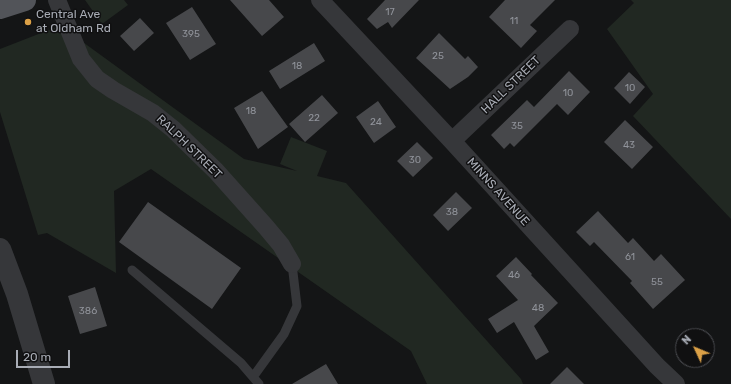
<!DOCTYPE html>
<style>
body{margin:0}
#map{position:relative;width:731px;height:384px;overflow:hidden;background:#141516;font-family:Rubik,sans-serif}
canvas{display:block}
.north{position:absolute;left:675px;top:328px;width:40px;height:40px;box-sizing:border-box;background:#101011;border:1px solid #4d4e53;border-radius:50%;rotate:314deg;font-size:11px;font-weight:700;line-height:16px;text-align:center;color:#a8acb5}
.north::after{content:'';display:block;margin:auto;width:14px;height:18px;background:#dca147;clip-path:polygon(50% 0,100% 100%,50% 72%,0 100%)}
.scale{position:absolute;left:16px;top:350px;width:54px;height:18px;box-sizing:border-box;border:2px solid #a8acb5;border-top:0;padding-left:5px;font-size:12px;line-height:14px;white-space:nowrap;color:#a8acb5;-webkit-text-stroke:3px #101011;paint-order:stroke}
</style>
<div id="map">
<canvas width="731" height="384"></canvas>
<div class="north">N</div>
<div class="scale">20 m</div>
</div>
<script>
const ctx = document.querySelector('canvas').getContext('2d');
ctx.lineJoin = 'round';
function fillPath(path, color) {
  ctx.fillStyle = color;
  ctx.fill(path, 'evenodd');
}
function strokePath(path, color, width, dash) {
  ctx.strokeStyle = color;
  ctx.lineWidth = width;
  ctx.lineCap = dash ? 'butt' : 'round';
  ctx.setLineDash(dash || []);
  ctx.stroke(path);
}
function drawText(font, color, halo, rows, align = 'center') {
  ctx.font = font + ' Rubik,sans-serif';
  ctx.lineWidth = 3;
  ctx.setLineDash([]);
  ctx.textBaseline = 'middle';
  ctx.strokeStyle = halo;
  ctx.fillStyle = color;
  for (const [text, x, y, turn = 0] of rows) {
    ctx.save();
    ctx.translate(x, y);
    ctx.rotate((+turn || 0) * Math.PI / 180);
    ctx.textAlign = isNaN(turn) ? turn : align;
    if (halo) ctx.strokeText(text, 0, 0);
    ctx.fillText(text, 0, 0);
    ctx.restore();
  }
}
const green = new Path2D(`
 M85,0H124L128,5L102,24Z
 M631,0H731V219L633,116L653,94L607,29L634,3Z
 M72,21L80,40L244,159L297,171L280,164L291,137L327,151L317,176L346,183L521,379L523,384H427L411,351L151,169L114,191L116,273L47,233L38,235L0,112V49Z`);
const building = new Path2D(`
 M230,0H269L284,17L262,36Z
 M385,0H419L392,28L388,22L377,29L367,19Z
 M505,0H555L530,25L537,31L521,48L489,17Z
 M192,7L216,44L190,60L166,23Z
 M140,18L154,33L134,51L120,36Z
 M439,33L465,59L468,56L478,67L468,77L450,89L416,58Z
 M314,43L325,61L280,89L269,71Z
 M569,71L590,92L568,115L557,104L514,147L510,143L504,149L491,135L527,100L534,107Z
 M629,72L645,87L630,104L614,88Z
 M262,91L288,127L258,149L234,108Z
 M322,95L338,113L305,142L289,124Z
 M378,101L396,127L374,143L356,117Z
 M625,120L653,147L632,169L604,142Z
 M417,142L433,158L413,177L397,161Z
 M456,192L472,208L448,231L433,215Z
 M148,202L241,268L212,309L119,242Z
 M598,211L628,243L633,238L654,261L661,254L685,280L653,309L630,283L632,281L594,242L590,246L576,232Z
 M516,257L532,274L531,275L558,303L534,326L549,352L536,360L514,322L497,333L488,319L518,300L496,276Z
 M95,287L107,326L80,334L68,296Z
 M326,364L338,384H292Z
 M567,367L584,384H550Z`);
const service = new Path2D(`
 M132,270L241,363L259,384
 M253,377L284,334L297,306L292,264`);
const minor = new Path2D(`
 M57,0L81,59L97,79L113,90L153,113L173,129L216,171L266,227L281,245L292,264
 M320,0L452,141L657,366L676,384
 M452,141L570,29`);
const tertiary = new Path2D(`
 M0,249L17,294L44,384`);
const primary = new Path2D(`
 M0,8L25,0`);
const markers = [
 [28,22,4,"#dca147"]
];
const numberNames = [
 ["17",390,12],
 ["11",514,21],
 ["395",191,34],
 ["25",438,56],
 ["18",297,66],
 ["10",630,88],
 ["10",568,93],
 ["18",251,111],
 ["22",314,118],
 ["24",376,122],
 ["35",517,126],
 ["43",629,145],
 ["30",415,160],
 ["38",452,212],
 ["61",630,257],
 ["46",514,275],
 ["55",657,282],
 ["48",538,308],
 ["386",88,311]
];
const poiNames = [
 ["Central Ave",36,15],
 ["at Oldham Rd",36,29]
];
const streetNames = [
 ["HALL STREET",511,85,-44],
 ["RALPH STREET",189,147,44],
 ["MINNS AVENUE",498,192,48]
];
fillPath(green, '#212822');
fillPath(building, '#47484b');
strokePath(service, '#36373a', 9);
strokePath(minor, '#36373a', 18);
strokePath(tertiary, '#36373a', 22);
strokePath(primary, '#525459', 22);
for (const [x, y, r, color] of markers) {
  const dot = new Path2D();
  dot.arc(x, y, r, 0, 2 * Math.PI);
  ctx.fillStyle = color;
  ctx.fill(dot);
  strokePath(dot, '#101011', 1.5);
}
drawText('10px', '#90939a', null, numberNames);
drawText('12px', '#a8acb5', '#101011', poiNames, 'left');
drawText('12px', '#a8acb5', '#101011', streetNames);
</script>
